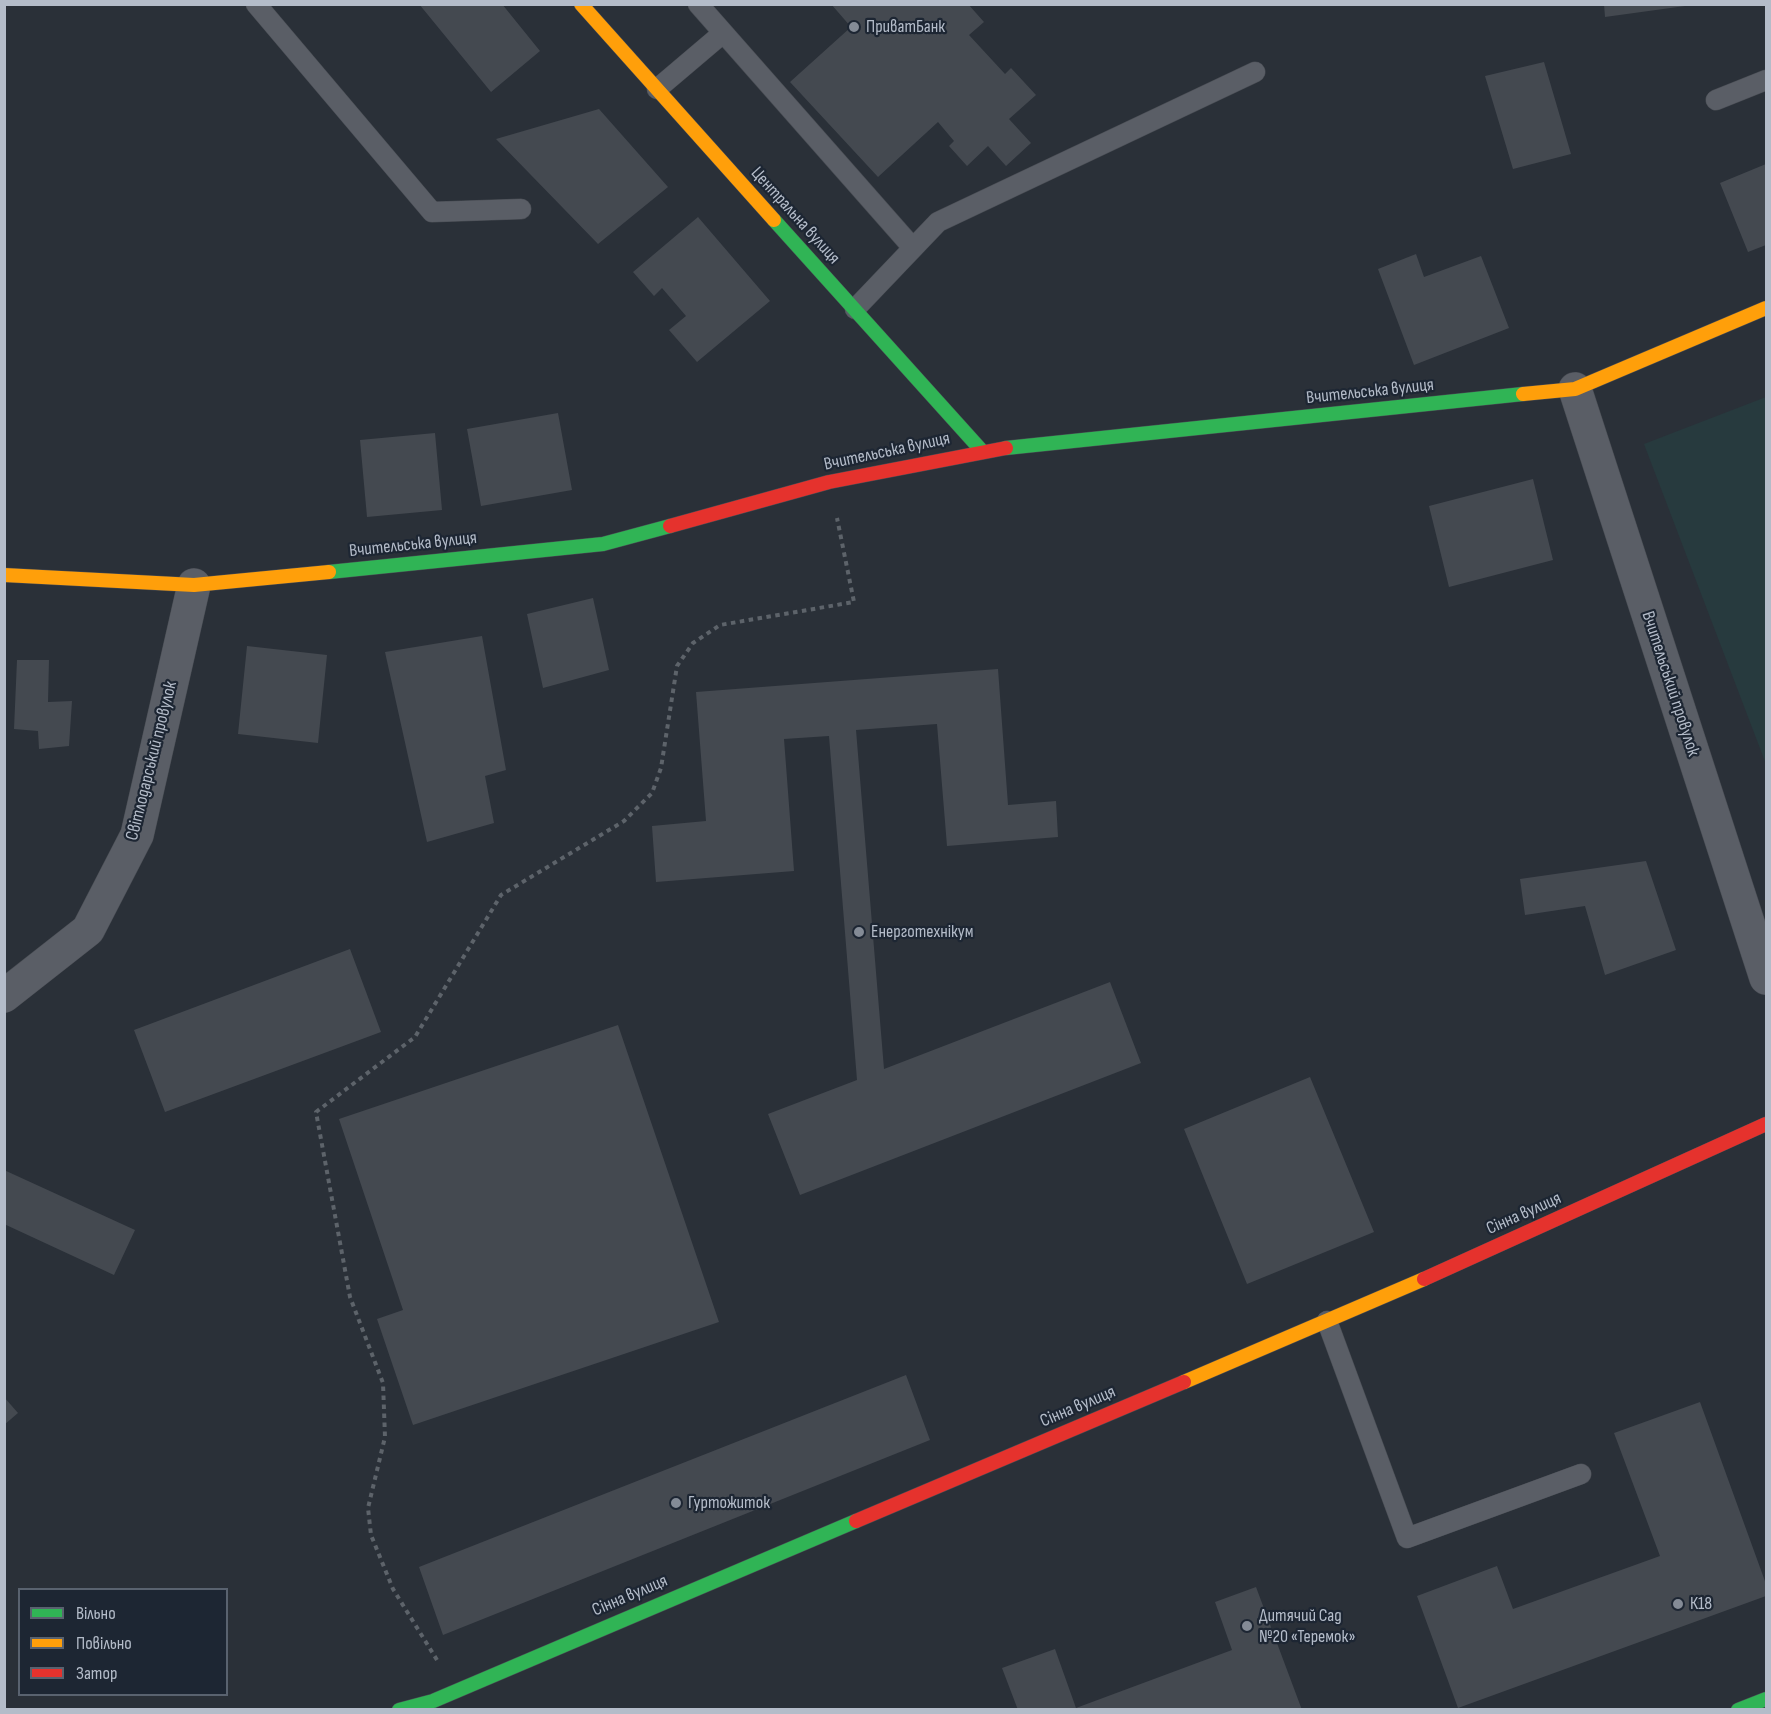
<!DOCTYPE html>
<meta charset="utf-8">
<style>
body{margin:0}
#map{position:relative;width:1771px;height:1714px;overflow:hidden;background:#2a3038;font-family:"Sofia Sans Condensed",sans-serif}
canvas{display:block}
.frame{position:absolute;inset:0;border:6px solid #b4bcc9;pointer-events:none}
.legend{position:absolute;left:18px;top:1588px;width:210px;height:108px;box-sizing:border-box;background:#1d2633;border:2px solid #59626f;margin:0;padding:8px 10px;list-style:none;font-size:18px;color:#b4bcc9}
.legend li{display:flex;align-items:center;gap:12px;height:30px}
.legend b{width:30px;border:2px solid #59626f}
</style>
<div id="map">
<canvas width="1771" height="1714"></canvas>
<div class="frame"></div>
<ul class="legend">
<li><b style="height:8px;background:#30b455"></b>Вільно</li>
<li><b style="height:8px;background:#ff9f0a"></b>Повільно</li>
<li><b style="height:8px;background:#e5322d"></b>Затор</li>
</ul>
</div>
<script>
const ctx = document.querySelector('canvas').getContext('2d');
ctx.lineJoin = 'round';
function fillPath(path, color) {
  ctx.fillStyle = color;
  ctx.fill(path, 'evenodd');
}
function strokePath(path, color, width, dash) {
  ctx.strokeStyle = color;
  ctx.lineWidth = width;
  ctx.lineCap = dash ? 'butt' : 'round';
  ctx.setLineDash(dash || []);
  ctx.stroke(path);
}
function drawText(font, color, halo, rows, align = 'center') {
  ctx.font = font + ' "Sofia Sans Condensed",sans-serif';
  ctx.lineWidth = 4.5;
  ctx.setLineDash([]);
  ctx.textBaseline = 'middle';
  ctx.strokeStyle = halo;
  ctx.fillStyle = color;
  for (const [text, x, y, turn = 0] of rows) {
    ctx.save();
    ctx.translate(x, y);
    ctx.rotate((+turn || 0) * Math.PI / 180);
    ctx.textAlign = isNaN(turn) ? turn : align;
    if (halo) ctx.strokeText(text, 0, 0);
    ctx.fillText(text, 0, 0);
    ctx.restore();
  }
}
const green = new Path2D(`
 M1766,397V764L1644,444Z`);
const building = new Path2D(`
 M419,4H502L540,51L491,92Z
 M831,4H968L984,22L969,35L1005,74L1011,68L1036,95L1009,119L1031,143L1006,166L988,146L967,166L949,146L954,141L938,122L878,177L790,82L851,27Z
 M1604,4H1685V6L1605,17Z
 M1544,62L1571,154L1513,169L1485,76Z
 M599,109L668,187L598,244L496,139Z
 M1766,164V245L1748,252L1720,183Z
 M698,217L770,301L697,362L669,330L686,316L662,288L654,296L633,272Z
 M1416,254L1424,277L1481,256L1509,328L1414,365L1378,269Z
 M558,413L572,490L481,506L467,429Z
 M435,433L442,510L367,517L360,440Z
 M1533,479L1553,560L1449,587L1429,506Z
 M593,598L609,670L543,688L527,614Z
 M482,636L506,770L485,776L494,823L427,842L385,652Z
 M247,646L327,655L318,743L238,734Z
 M17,660H49L48,702L72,701L69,746L39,749L38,731L14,729Z
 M998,669L1008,805L1056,801L1058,837L947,846L937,724L856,730L884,1069L1110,982L1141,1063L800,1195L768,1114L857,1080L829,736L784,739L794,871L656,882L652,826L706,821L696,692Z
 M1646,861L1676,950L1605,975L1585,906L1525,915L1520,879Z
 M350,949L381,1032L165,1112L134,1030Z
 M618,1025L719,1322L413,1425L377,1319L403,1310L339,1119Z
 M1310,1077L1374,1232L1247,1284L1184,1129Z
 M4,1170L135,1230L114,1275L4,1224Z
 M906,1375L930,1440L443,1635L419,1567Z
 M4,1397L18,1413L4,1425Z
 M1700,1402L1766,1584V1596L1458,1708L1417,1596L1497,1566L1513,1609L1660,1556L1614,1433Z
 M1256,1587L1302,1710H1018L1002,1668L1055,1649L1076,1708L1232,1650L1215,1602Z`);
const path = new Path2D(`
 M437,1660L393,1589L371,1535L368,1508L385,1437L383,1383L350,1297L316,1112L415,1037L501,895L624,821L652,793L661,768L677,666L693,643L720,625L854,602L837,518`);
const lane = new Path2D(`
 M256,4L432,212L521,209
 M698,4L913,248
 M657,89L723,33
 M1716,100L1766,80
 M855,309L938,222L1255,72
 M1327,1321L1407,1538L1581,1474`);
const street = new Path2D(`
 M1575,389L1766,978
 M4,996L88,930L137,835L194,585`);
const fast = new Path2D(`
 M774,220L982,451
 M1006,448L1523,394
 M329,572L603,544L670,526
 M399,1710L433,1701L856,1521
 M1738,1710L1766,1699`);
const slow = new Path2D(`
 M581,4L774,220
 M1523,394L1575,389L1766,308
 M4,575L194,585L329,572
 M1184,1382L1424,1279`);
const jam = new Path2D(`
 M670,526L829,482L1006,448
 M1424,1279L1766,1124
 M856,1521L1184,1382`);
const markers = [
 [854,27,6,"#848b96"],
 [859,932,6,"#848b96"],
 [676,1503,6,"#848b96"],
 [1678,1604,6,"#848b96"],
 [1247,1626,6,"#848b96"]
];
const poiNames = [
 ["ПриватБанк",866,27],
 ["Енерготехнікум",871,932],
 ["Гуртожиток",688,1503],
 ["К18",1690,1604],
 ["Дитячий Сад",1259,1616],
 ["№20 «Теремок»",1259,1637]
];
const streetNames = [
 ["Центральна вулиця",795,216,48],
 ["Вчительська вулиця",1370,392,-6],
 ["Вчительська вулиця",887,452,-12],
 ["Вчительська вулиця",413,545,-6],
 ["Вчительський провулок",1670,684,72],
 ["Світлодарський провулок",152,761,-76],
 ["Сінна вулиця",1524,1214,-24],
 ["Сінна вулиця",1078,1407,-23],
 ["Сінна вулиця",630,1596,-23]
];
fillPath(green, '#273a3e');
fillPath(building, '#444950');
strokePath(lane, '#484c53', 21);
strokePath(street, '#484c53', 34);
strokePath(fast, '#484c53', 15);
strokePath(slow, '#484c53', 15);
strokePath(jam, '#484c53', 15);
strokePath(path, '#5d636a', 4, [4.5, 4.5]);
strokePath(lane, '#5a5e66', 20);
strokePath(street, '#5a5e66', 33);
strokePath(fast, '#30b455', 14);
strokePath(slow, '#ff9f0a', 14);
strokePath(jam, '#e5322d', 14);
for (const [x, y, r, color] of markers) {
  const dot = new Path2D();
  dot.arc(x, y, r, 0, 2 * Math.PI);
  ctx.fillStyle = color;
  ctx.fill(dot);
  strokePath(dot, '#1d2633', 2);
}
drawText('18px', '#b4bcc9', '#1d2633', poiNames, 'left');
drawText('18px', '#b4bcc9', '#1d2633', streetNames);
</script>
